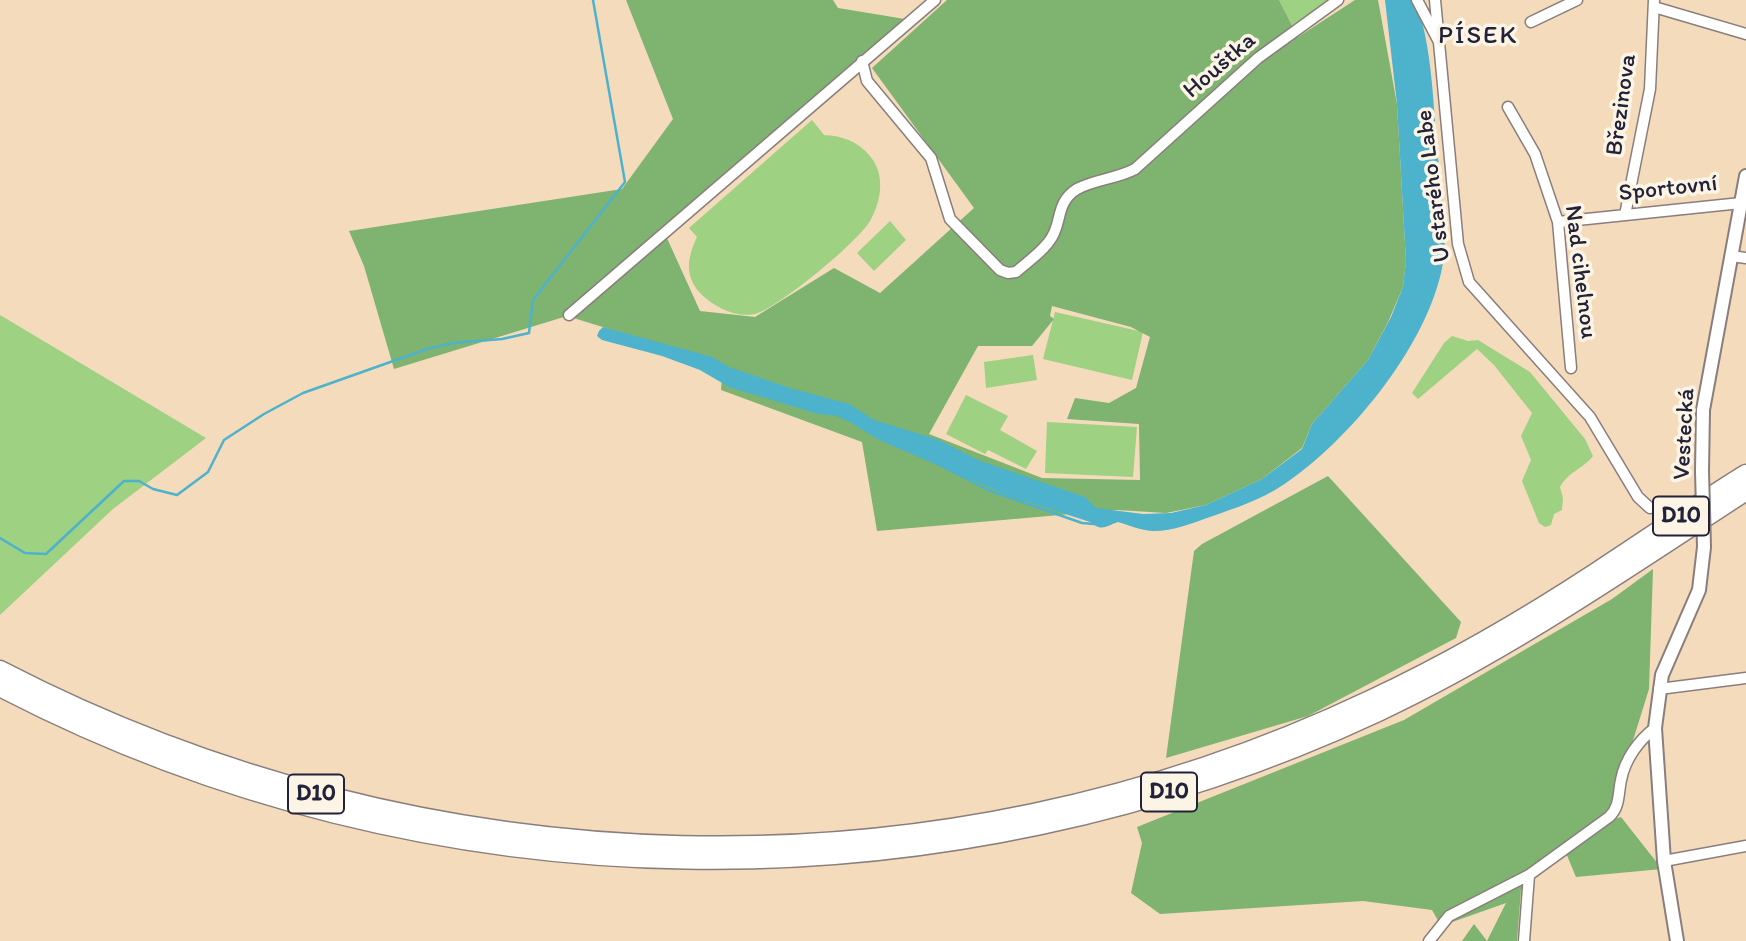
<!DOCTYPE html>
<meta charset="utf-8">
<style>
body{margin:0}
canvas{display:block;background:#f3dbbc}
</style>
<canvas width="1746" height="941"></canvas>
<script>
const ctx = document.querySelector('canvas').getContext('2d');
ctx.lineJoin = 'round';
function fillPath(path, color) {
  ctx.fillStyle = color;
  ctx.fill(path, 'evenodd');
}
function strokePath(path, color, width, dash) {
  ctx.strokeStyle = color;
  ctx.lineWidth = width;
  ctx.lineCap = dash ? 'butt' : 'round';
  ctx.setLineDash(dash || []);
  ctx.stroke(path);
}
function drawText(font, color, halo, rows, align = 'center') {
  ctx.font = font + ' Itim,sans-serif';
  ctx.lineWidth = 7;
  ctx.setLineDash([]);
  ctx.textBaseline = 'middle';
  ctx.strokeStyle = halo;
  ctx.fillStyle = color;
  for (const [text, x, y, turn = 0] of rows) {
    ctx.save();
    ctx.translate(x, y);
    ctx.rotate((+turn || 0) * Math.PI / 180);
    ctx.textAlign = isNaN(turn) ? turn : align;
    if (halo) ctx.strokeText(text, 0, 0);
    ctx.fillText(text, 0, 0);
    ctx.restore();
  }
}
const green = new Path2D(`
 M1279,0H1331L1292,25Z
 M812,120L824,135C843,136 857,141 870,156C886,175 881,202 870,221C859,241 777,309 755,314C735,318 715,307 702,295C684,277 687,258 697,237L689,228Z
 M890,221L906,240L874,271L857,253Z
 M1055,312L1143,332L1132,380L1043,359Z
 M0,315L206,438L113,509L0,615Z
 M1452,336L1468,341L1478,340L1530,372L1585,439L1593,456C1583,469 1569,471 1560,487L1563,498L1562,510L1554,514L1551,525L1545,527L1539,523L1522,481L1531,460L1521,436L1532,413L1494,365L1477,349L1418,399L1412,393L1444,343Z
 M1033,355L1037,380L986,388L984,362Z
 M966,395L1008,416L1000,430L1037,451L1026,469L988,450L985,454L946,434Z
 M1047,422L1137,427L1133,477L1045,473Z`);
const forest = new Path2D(`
 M626,0H833L838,8L905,19L666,236L700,311L755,317L834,268L880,293L974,208L872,68L947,0H1279L1298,37L1355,0H1378L1397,104L1406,261L1403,287L1388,322L1368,360L1312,424L1302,448L1262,479L1206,505L1166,513L1117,510L877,531L862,442L721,390L723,364L567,316L394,369L364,266L349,231L622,189L673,119ZM1052,306L1131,327L1150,337L1136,388L1109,403L1075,398L1067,419L1139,424L1140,480L1042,478L929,434L978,346H1032L1054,319L1050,316Z
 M1328,476L1461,622L1456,638L1308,716L1166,758L1194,551L1202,544Z
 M1653,569L1649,689L1611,811L1597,824L1621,817L1662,869L1576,877L1566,853L1521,890L1517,941H1462L1474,924L1487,941L1506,903L1441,926L1432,910L1363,901L1160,914L1131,893L1142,843L1137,827L1404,720L1612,599Z`);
const water = new Path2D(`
 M1385,0H1415C1433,46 1433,108 1438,157C1441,191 1450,239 1441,273C1423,350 1349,441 1283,485C1261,500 1235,508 1210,517C1193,523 1173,531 1154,531C1142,531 1129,525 1118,522C1106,526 1102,532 1090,522L1007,495L879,440L850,422L836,416L818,414L729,387L700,370L662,356L602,340L597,336L599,331L603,327L712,357L729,367L790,388L849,404L874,420L939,440L978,460L1085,497L1096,508L1143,514L1171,513L1206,505L1262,479L1302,449L1312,424L1368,360L1391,317L1403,287L1406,261L1397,104Z`);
const stream = new Path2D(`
 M938,464L988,490L1082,523L1094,524
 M0,538L25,553L46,554L124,481H139L153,489L177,495L208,472L224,440L264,414L303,393L427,349L453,343L502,339L529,333L533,300L625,182L593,0`);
const minor = new Path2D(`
 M1417,0L1438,40
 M1435,0L1458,244L1469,282L1590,417L1638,497L1650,508
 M1654,7L1746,34
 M1531,22L1577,0
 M862,61L867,81L931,158L950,219L1000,270L1008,273L1016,272C1027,262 1044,251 1052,237C1062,221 1056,202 1077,189C1096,179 1116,179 1135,169L1258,58L1338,0
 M1508,107L1535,154L1558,222L1571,368
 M1625,215L1650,89L1654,0
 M1558,222L1741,203
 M1731,256L1746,258
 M569,315L935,0
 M1659,689L1746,678
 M1664,861L1746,846
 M1429,941L1449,916L1529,875L1609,817C1620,807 1618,794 1621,780C1625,759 1639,740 1655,728
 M1524,941L1529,875`);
const tertiary = new Path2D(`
 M1702,471L1703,410L1746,176
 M1677,941L1664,861L1655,728L1662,675L1699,590L1704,547`);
const motorway = new Path2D(`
 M0,670C426,891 935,906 1370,700C1449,663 1525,619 1598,571C1647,539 1696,505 1746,474
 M0,687C428,910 942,916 1378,712C1508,651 1626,569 1746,491`);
const tertiaryBridge = new Path2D(`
 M1702,471L1704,547`);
const shields = [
 [1681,516,56],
 [1169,792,56],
 [316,794,56]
];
const shieldNames = [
 ["D10",1681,516],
 ["D10",1169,792],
 ["D10",316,794]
];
const streetNames = [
 ["Houštka",1220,66,-41],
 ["Březinova",1622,105,-82],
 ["U starého Labe",1434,186,-97],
 ["Sportovní",1668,189,-6],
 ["Nad cihelnou",1580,272,83],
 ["Vestecká",1685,434,-87]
];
const neighbourhoodNames = [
 ["PÍSEK",1478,36]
];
fillPath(green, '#9ed182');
fillPath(forest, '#7eb370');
fillPath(water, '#4db2cb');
strokePath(stream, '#4db2cb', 2.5);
strokePath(minor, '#8a7e7c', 13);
strokePath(tertiary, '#8a7e7c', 16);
strokePath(motorway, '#8a7e7c', 21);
strokePath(minor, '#fff', 10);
strokePath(tertiary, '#fff', 12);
strokePath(motorway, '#fff', 18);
strokePath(tertiaryBridge, '#8a7e7c', 16, []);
strokePath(tertiaryBridge, '#fff', 12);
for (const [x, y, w] of shields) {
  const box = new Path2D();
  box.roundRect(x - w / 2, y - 19.5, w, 39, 5);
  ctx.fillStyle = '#fcf5e5';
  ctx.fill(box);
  strokePath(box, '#22223b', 2);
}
drawText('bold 23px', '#22223b', null, shieldNames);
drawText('24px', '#22223b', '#fcf5e5', streetNames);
ctx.letterSpacing = '2px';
drawText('26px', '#22223b', '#fcf5e5', neighbourhoodNames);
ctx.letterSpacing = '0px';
</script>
